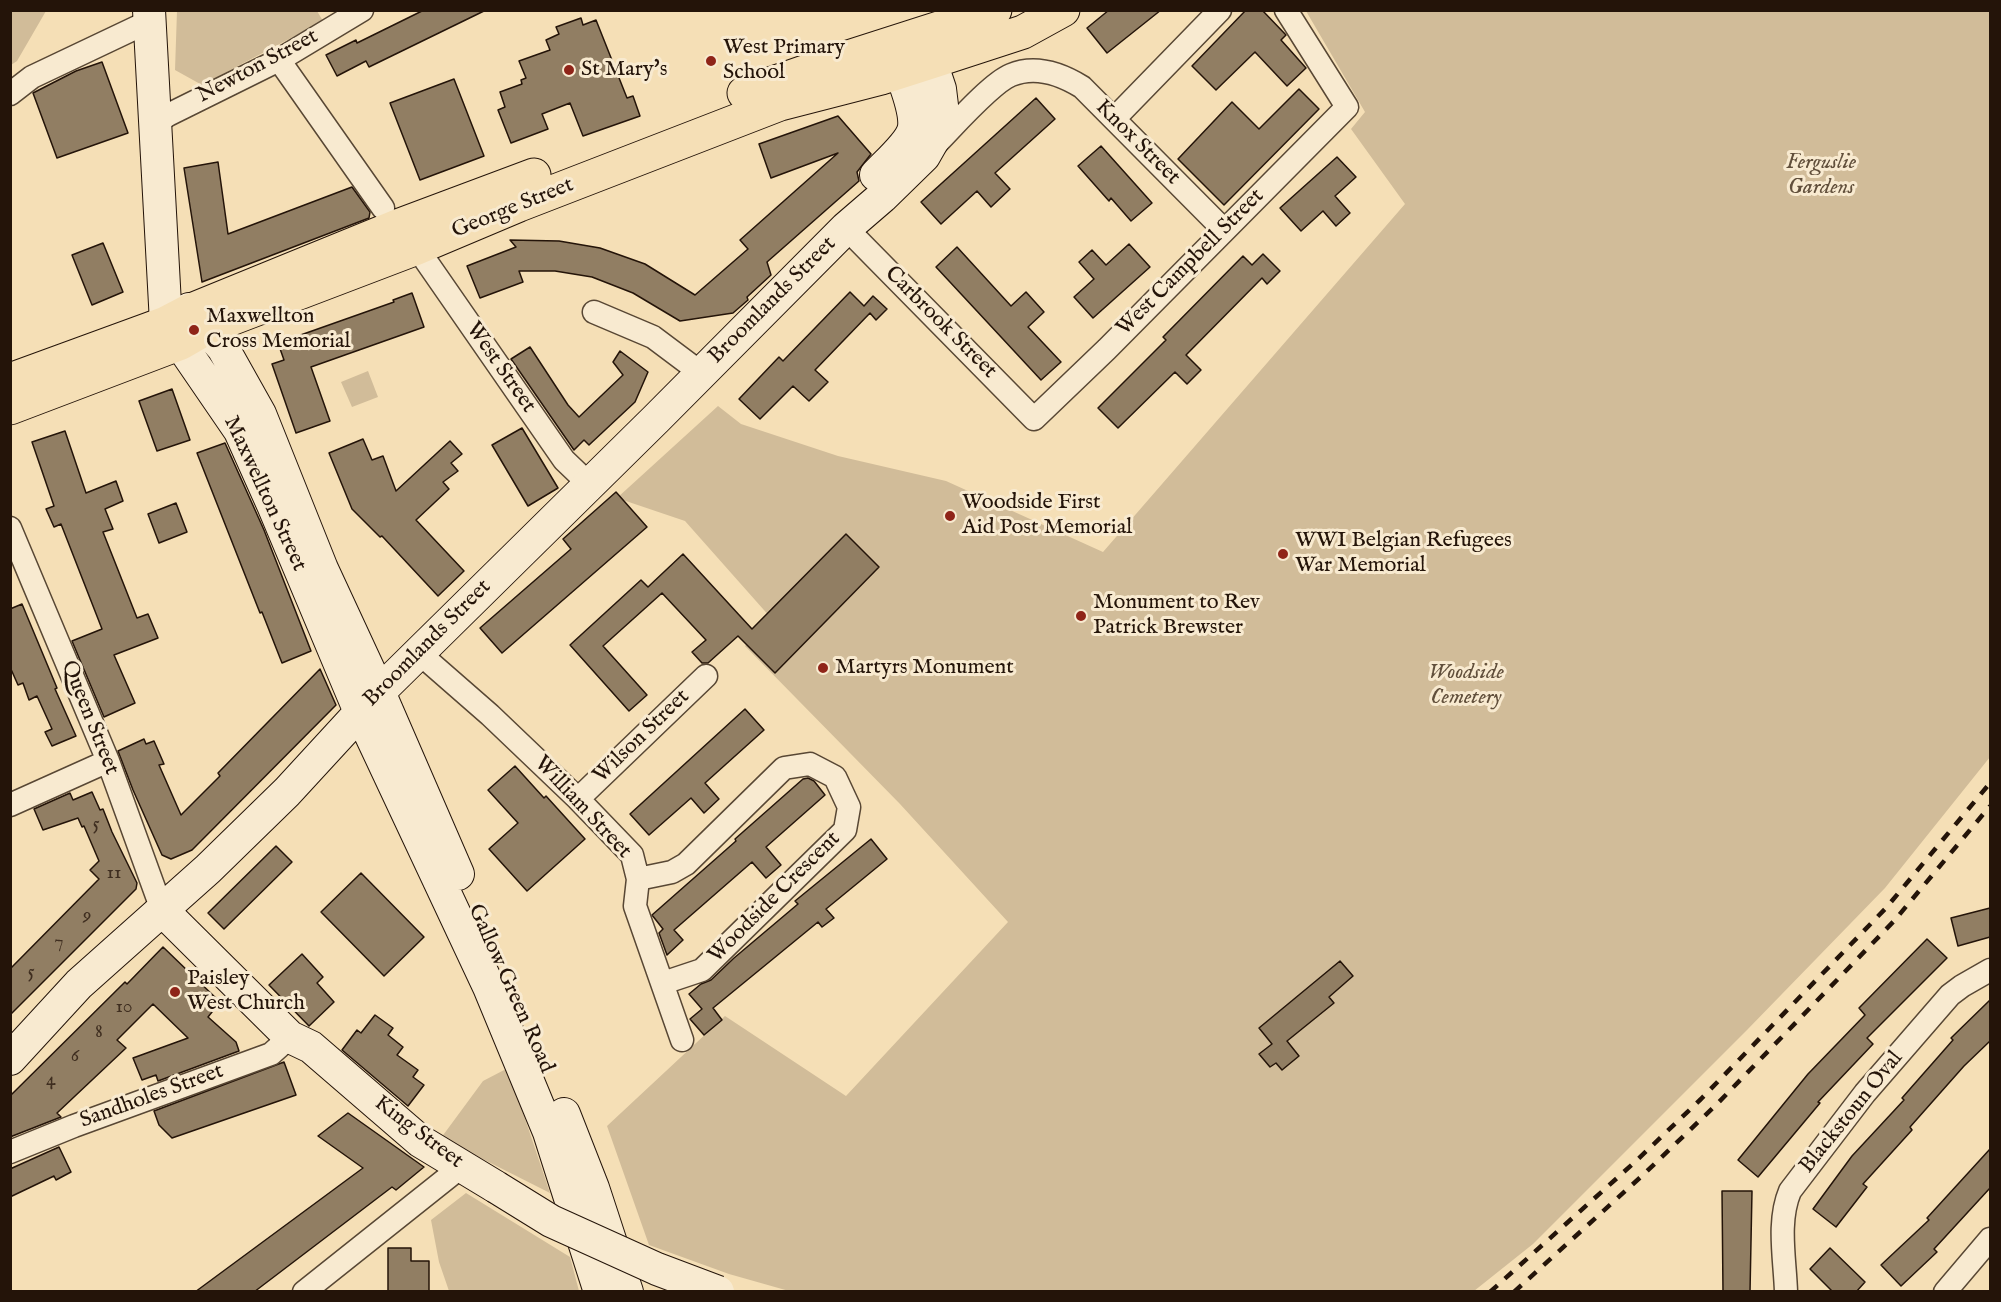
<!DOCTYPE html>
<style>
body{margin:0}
#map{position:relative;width:2001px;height:1302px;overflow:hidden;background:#f5dfb6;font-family:"IM FELL English",serif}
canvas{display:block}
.frame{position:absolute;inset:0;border:12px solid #241409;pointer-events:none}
</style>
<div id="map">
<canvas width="2001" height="1302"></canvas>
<div class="frame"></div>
</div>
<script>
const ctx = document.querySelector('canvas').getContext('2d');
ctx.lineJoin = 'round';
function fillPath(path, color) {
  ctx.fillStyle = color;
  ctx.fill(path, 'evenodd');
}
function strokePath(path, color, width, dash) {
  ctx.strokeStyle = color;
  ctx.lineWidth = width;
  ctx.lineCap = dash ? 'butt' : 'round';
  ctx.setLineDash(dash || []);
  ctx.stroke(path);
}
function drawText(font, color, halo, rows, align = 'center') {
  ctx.font = font + ' "IM FELL English",serif';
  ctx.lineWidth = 6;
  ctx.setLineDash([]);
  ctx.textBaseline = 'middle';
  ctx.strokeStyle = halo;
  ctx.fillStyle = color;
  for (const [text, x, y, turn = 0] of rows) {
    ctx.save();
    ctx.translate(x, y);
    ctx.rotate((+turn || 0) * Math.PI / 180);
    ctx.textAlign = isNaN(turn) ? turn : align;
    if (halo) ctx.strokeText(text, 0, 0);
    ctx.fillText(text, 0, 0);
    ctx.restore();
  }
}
const green = new Path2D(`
 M11,10L46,11L17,61L11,65Z
 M177,11H317L323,21L202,85L175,70Z
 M1306,11H1990V757L1885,888L1747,1030L1533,1244L1474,1291H789L729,1274L649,1245L607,1126L725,1016L846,1096L1008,922L900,804L745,646L771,618L685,521L617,498L718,406L741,424L838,456L946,481L1103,552L1405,204L1351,129L1365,112Z
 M368,371L378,397L352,407L341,382Z
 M508,1068L550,1193L441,1138L483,1081Z
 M466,1193L570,1257L579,1291H449L439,1262L431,1220Z`);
const building = new Path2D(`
 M424,10H486L369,67L366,61L337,76L326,55L356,40L357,43Z
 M1109,10H1161L1107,53L1087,28Z
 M1246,10H1262L1286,35L1281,40L1306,68L1287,86L1255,52L1216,90L1192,66Z
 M581,18L583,25L596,20L627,98L633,96L640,116L583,136L570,103L542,114L548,129L511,143L498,110L505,107L500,92L522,84L521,80L526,78L519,61L550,50L546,40L559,34L556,27Z
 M102,62L128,133L57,158L33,93L76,71Z
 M454,79L484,156L420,180L390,103Z
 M1299,89L1319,109L1224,205L1178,159L1232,102L1259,129Z
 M1036,98L1055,119L995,173L1010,189L991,207L977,191L941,224L921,202Z
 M838,116L871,154L857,172L859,181L767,262L771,275L747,297L748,300L733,313L680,321L633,293L592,277L555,271H519L523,282L480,298L467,266L516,247L510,240L559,241L600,248L645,264L695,295L748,249L740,240L838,153L771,178L759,144Z
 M1101,146L1152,203L1131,221L1111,198L1109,201L1078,166Z
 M1337,157L1356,177L1335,196L1350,213L1336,226L1323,211L1301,231L1280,208Z
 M218,162L228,234L352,187L370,212L369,218L202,282L184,168Z
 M103,243L123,292L92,305L72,255Z
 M1129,244L1150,267L1093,318L1074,297L1094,279L1079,262L1092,250L1106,265Z
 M957,247L1011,306L1026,292L1044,312L1028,327L1061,362L1041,380L936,267Z
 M1263,254L1280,271L1267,284L1262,278L1186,355L1201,370L1187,384L1175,372L1118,428L1098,408L1166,340L1163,337L1243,256L1252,265Z
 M850,292L864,306L873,296L887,309L876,320L870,313L815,370L828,382L809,401L793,386L760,419L739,399L779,357L783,361Z
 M412,293L424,327L311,367L330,421L296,433L272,364L284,360L278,343L394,302L393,300Z
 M530,347L568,405L579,417L623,375L613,362L620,351L648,372L635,402L589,445L584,440L574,450L511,359Z
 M172,389L190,440L157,451L139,401Z
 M522,428L558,488L528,506L492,445Z
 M65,431L86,493L116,481L123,501L105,509L113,529L103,532L137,618L148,614L158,638L114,655L135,703L104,717L72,641L102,629L61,524L54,527L46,509L54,506L32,442Z
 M363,439L372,460L383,456L396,491L450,441L462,454L451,463L458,471L443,482L449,489L416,520L464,571L438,596L382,536L380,537L352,509L329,453Z
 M225,443L264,530L311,651L282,663L262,612L260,613L197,453Z
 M616,492L647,527L502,653L480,628L571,549L563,539Z
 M176,503L187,532L159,543L148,514Z
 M846,534L879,567L775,673L738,636L708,663H702L692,652L706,640L662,593L603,646L647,695L629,711L570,645L641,580L648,587L683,554L752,629Z
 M22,604L57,688L55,689L76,736L52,746L45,732L52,729L37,696L29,700L23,683L18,685L10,667V609Z
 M320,669L336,705L192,850L171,859L162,855L133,790L118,751L144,739L146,744L154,741L164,764L159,765L181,815L220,776L218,773Z
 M745,709L764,730L705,783L719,799L704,813L691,798L649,835L630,814Z
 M515,766L544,798L546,796L585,839L527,891L489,849L518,823L488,790Z
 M808,778L814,781L825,795L766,847L781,865L766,878L752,862L674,930L683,940L667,955L659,933L663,929L652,915L736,841L735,839L803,779Z
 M92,792L100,810L103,809L112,832L137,883L136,889L10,1015V969L99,879L90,870L99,861L84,826L82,827L78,818L43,830L34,809L70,793L73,800Z
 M871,839L887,859L826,909L834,918L822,927L818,922L713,1008L722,1020L704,1035L690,1019L702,1009L689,994L701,984L711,980L734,958L798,904L795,901Z
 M276,846L292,862L224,929L208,913Z
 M361,873L424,937L384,976L321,912Z
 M1990,908V937L1958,946L1951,918Z
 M1927,939L1947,958L1867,1038L1873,1044L1818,1102L1820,1103L1758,1177L1738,1160L1808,1074L1865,1015L1859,1008Z
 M163,947L220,1002L208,1017L236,1042L239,1051L158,1081L156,1075L142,1080L133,1058L188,1038L153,1004L117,1040L126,1048L57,1113L61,1117L10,1137V1096L125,982L127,984Z
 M302,954L323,977L317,983L334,1002L309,1026L269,985Z
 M1340,961L1353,976L1329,997L1334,1003L1287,1041L1299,1056L1282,1070L1276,1063L1270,1067L1259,1054L1272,1044L1259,1028Z
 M1990,1000V1041L1964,1066L1910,1127L1912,1130L1863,1184L1867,1187L1836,1227L1813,1209L1852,1156L1904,1100L1902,1098L1953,1040L1951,1038Z
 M375,1015L393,1028L388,1035L403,1047L397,1055L418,1070L413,1077L424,1085L408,1106L342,1050L357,1030L361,1033Z
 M284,1062L296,1095L172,1138L159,1125L154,1111Z
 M348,1113L424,1167L396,1190L392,1187L254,1292H195L363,1168L318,1136Z
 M59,1147L71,1172L56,1180L54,1176L10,1197V1169Z
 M1990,1149V1188L1934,1249L1937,1252L1901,1286L1881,1265L1929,1220L1927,1218Z
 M1722,1191H1752L1750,1292H1723Z
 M388,1248H411V1261H429V1292H388Z
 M1830,1248L1865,1282L1856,1292H1833L1810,1269Z`);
const street = new Path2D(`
 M279,60L383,208
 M10,94L32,77L150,21
 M1114,119L1220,10
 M154,124L168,115L279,60L362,10
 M935,145C952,128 991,83 1011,75C1035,65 1061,74 1082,87L1224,230
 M846,228L1034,419L1107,349L1347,107L1286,10
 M417,248L564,460L588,483
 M594,312L653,337L701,373
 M10,528L108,761L162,910
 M419,653L490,715L578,799L632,855L638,879L635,906L682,1040
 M578,799L706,676
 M10,805L108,761
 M638,879L672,872L686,864L784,768L810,764L835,777L849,807L845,830L702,970L663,983
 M10,1152L74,1126L271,1054L290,1037
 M304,1292L461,1167
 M1786,1292C1785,1259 1777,1222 1790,1191L1865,1093L1950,995L1962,986L1990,970
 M1945,1292L1990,1239`);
const secondary = new Path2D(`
 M149,10L166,323L240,431L273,505L360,712L489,987L549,1132L600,1292
 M876,175C886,164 912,142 914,127C916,110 906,88 901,72
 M189,309L223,348L260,414L322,569L379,692L458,874
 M162,910L290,1037L311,1047L420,1141L496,1187
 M10,1059L79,984L208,869L287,792L379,692L656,419L846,228L882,197L924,156L936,135L943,114L940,89L931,62
 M564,1114L593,1188L627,1292`);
const primary = new Path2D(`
 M744,93L833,62L995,10
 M10,380L166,323L189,311L395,227L534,175
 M10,408L181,343L207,328L417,248L519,205L780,104L881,78L931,62L1023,32L1063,10`);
const rail = new Path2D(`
 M1490,1292L1636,1161L1701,1099L1886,908L1990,783
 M1514,1292L1644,1174L1718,1103L1894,921L1990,806`);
const secondaryBridge = new Path2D(`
 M496,1187L551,1221L657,1269L718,1292`);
const markers = [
 [711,61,6,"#8f2418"],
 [569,70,6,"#8f2418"],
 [194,330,6,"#8f2418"],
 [950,516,6,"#8f2418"],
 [1283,554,6,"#8f2418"],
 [1081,616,6,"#8f2418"],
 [823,668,6,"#8f2418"],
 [175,992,6,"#8f2418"]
];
const numberNames = [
 ["5",96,825],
 ["11",114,874],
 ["9",87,916],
 ["7",59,943],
 ["5",31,973],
 ["10",124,1008],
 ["8",99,1033],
 ["6",75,1057],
 ["4",51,1081]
];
const poiNames = [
 ["West Primary",723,48],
 ["School",723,73],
 ["St Mary's",581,70],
 ["Maxwellton",206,317],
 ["Cross Memorial",206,342],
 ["Woodside First",962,503],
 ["Aid Post Memorial",962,528],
 ["WWI Belgian Refugees",1295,541],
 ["War Memorial",1295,566],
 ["Monument to Rev",1093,603],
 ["Patrick Brewster",1093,628],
 ["Martyrs Monument",835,668],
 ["Paisley",187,979],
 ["West Church",187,1004]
];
const streetNames = [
 ["Newton Street",258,67,-28],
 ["Knox Street",1137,143,45],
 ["George Street",513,209,-22],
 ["West Campbell Street",1191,263,-45],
 ["Broomlands Street",773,301,-45],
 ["Carbrook Street",940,323,45],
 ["West Street",500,368,55],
 ["Maxwellton Street",264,494,65],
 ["Broomlands Street",428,644,-45],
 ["Queen Street",89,718,68],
 ["Wilson Street",642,737,-44],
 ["William Street",582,808,47],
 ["Woodside Crescent",775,898,-45],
 ["Gallow Green Road",510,989,66],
 ["Sandholes Street",152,1097,-20],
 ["Blackstoun Oval",1852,1113,-51],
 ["King Street",418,1133,37]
];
const parkNames = [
 ["Ferguslie",1821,163],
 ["Gardens",1821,188],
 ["Woodside",1466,673],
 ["Cemetery",1466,698]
];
fillPath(green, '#d1bc99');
fillPath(building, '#917e63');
strokePath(building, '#241409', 1.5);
strokePath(street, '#584734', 25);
strokePath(secondary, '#241409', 34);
strokePath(primary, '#241409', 35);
strokePath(street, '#f8ead0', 22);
strokePath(secondary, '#f8ead0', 32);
strokePath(primary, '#f5dfb6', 33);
strokePath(rail, '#241409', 4.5, [10, 10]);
strokePath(secondaryBridge, '#241409', 34, []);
strokePath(secondaryBridge, '#f8ead0', 32);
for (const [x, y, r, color] of markers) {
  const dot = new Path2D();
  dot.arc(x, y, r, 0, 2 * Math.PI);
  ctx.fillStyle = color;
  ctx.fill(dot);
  strokePath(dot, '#f8ead0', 2);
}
drawText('20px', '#3f2e20', null, numberNames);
drawText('22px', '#241409', '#f8ead0', poiNames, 'left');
drawText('22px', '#241409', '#f8ead0', streetNames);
drawText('italic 22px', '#614f3b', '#f8ead0', parkNames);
</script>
